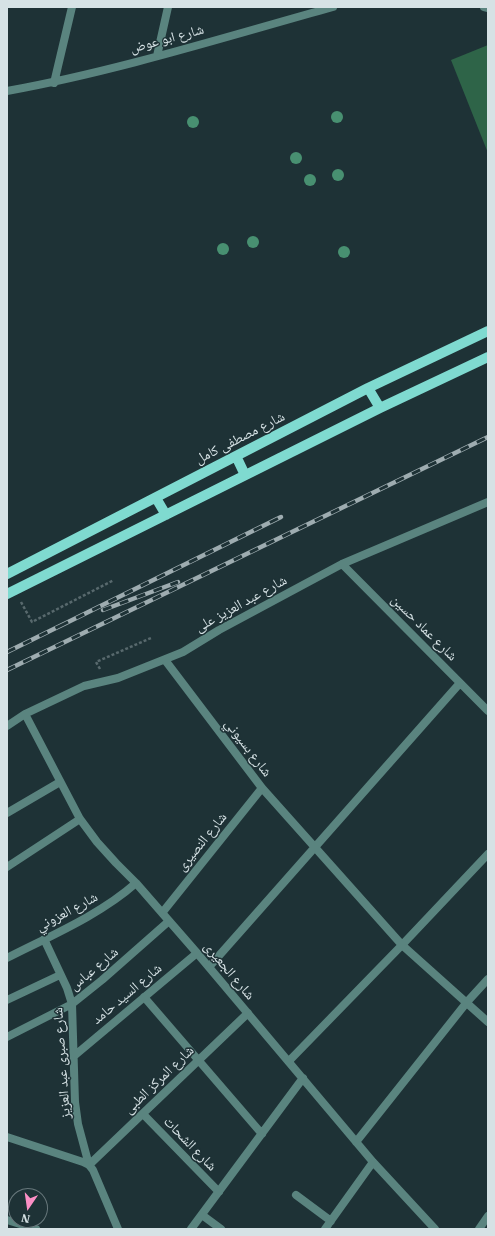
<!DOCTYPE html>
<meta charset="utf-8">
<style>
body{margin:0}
#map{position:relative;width:495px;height:1236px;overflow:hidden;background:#1e3236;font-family:"IBM Plex Serif",serif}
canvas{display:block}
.frame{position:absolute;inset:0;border:8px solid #d6e2e5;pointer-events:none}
.north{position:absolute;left:8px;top:1188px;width:40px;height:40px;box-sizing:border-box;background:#1e3236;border:1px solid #68787c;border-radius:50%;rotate:193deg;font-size:11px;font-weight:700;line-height:16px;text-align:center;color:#d6e2e5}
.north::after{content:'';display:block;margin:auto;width:14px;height:18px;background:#fb8fc5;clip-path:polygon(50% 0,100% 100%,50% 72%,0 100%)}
</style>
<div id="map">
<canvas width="495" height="1236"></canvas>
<div class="frame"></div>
<div class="north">N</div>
</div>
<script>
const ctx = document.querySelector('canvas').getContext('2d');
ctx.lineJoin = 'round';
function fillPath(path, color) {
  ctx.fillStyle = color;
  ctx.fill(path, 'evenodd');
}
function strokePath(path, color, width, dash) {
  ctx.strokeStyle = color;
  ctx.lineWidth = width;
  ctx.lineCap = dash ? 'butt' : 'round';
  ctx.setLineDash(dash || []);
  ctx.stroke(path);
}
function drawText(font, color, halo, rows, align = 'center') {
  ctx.font = font + ' "IBM Plex Serif","Noto Naskh Arabic",serif';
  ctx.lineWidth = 3;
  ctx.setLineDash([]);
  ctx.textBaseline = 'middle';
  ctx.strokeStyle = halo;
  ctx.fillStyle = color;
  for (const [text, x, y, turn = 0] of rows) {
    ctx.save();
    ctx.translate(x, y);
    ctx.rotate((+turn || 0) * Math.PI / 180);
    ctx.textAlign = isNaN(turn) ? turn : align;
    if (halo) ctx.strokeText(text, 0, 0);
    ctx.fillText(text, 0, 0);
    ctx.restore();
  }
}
const green = new Path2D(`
 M488,45V153L451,60Z`);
const path = new Path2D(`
 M21,602L32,622L114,580
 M100,669L96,662L151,638`);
const minor = new Path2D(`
 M484,7L488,8
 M157,56L168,7
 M54,83L72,7
 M7,91C117,71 225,37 333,7
 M342,564L488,711
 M165,660L262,788L402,945L488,1022
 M25,714L80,819L97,842L116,863L136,883L197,953L373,1162L435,1229
 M7,726L25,714L84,686L118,678L183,652L219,630L342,564L488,502
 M7,813L60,782
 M7,867L80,819
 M162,913L262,788
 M44,939L67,988L72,1004L75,1102L78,1124L89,1165L248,1013
 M7,958C50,936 100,915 136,883
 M209,967L460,683
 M144,997L262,1134
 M7,1000L60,975
 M7,1037L72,1004L102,980L169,921
 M74,1056L197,953
 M289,1061L402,945L488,854
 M143,1114L219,1192
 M7,1137L83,1162L89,1165L93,1170L118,1229
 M356,1142L467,1002L488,979
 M296,1195L331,1221
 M202,1215L221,1229
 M7,1220L36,1229
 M191,1229L303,1078
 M325,1229L373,1162
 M479,1229L488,1216`);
const primary = new Path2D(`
 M368,388L380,408
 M236,456L245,475
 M156,498L166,515
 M7,574L368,388L488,331
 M7,594L380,408L488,357`);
const rail = new Path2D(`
 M103,610L178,582
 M60,626L281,517
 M7,652L64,624
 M7,670L488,437`);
const trees = [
 [337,117],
 [193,122],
 [296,158],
 [338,175],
 [310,180],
 [253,242],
 [223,249],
 [344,252]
];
const streetNames = [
 ["شارع ابو عوض",167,39,-15],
 ["شارع مصطفى كامل",240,438,-27],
 ["شارع عبد العزيز على",241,604,-29],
 ["شارع عماد حسين",424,628,45],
 ["شارع بسيوني",248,748,53],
 ["شارع النصيرى",202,842,-51],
 ["شارع العزوني",67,912,-28],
 ["شارع عباس",94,969,-40],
 ["شارع الجعيرى",229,971,50],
 ["شارع السيد حامد",127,994,-40],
 ["شارع صبرى عبد العزيز",62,1063,-94],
 ["شارع المركز الطبى",159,1080,-44],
 ["شارع الشحات",190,1144,46]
];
fillPath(green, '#2e6448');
strokePath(path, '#58696d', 2.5, [3, 2]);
strokePath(minor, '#5a847f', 8);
strokePath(primary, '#7fdad0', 10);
strokePath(rail, '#9eacb0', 4.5);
strokePath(rail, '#1e3236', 3, [9]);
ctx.fillStyle = '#489071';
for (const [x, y] of trees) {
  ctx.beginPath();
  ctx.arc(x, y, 6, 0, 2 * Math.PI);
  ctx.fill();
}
drawText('14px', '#d6e2e5', '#1e3236', streetNames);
</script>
